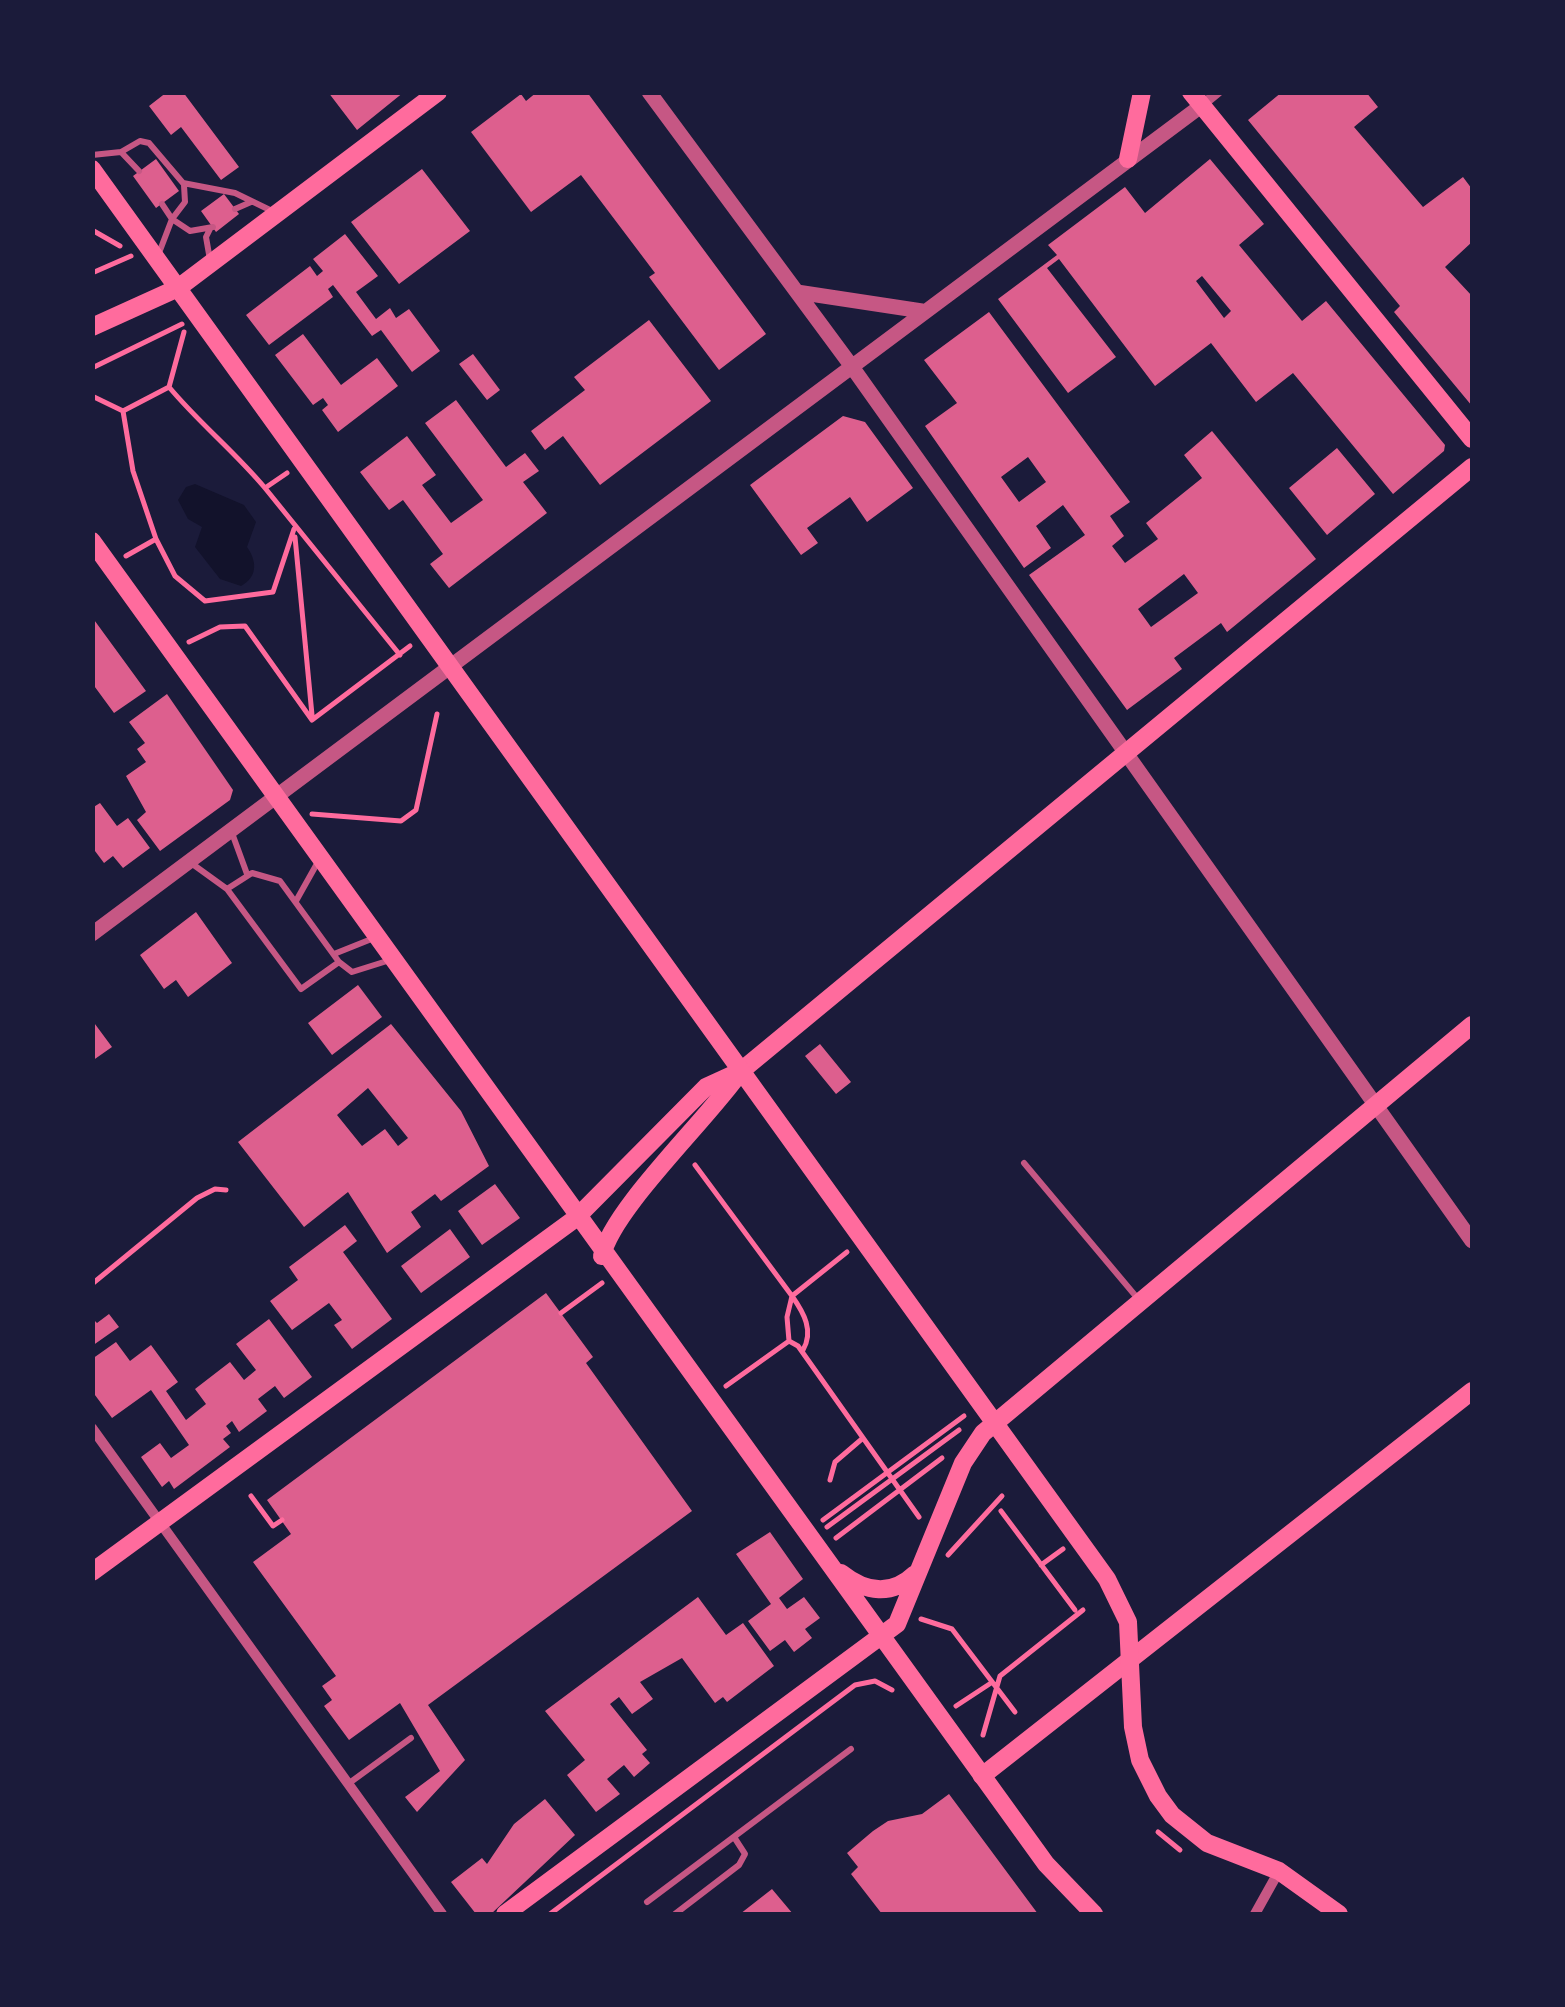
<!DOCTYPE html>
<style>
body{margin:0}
#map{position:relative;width:1565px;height:2007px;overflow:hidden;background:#1b1b3a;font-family:Signika,sans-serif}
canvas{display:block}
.frame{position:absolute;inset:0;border:95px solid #1b1b3a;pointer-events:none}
</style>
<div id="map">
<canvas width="1565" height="2007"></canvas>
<div class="frame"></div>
</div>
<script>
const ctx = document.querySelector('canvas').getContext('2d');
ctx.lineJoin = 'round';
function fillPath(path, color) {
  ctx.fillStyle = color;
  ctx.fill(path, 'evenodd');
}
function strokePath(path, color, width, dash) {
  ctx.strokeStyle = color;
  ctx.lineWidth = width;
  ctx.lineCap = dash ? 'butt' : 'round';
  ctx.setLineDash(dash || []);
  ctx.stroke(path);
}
const water = new Path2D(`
 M195,484L244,505L256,522L247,547C257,561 258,577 241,586L220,579L195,547L202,527L188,519L178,500L186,487Z`);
const building = new Path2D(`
 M167,92H183L239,167L221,180L181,127L171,135L149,106Z
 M328,92H404L357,130Z
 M537,92H587L766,334L719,370L649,277L655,273L581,175L531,212L471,132L521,94L526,101Z
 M1282,92H1366L1378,107L1354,127L1423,207L1463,177L1472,189V242L1445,267L1472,296V406L1394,312L1400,306L1248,120Z
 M156,159L179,191L156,208L133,176Z
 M1210,159L1264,224L1239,245L1302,321L1326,301L1445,445L1444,451L1393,494L1293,373L1256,402L1211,343L1155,386L1059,259L1047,268L1116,357L1068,393L998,299L1057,255L1048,245L1125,187L1145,213ZM1202,276L1231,311L1224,318L1196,281Z
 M422,169L470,231L399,284L351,222Z
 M224,194L239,214L216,232L201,211Z
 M345,234L378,276L356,292L376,319L390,308L396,318L409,309L440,351L412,372L381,330L372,336L333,285L328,289L333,297L269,345L246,315L310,266L317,276L323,271L313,259Z
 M989,312L1130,502L1110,516L1124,536L1112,546L1125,563L1158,539L1146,523L1202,478L1184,455L1212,431L1316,559L1227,632L1221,623L1174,658L1182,669L1127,710L1029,575L1085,535L1063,505L1036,526L1051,548L1024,568L925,426L957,403L924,360ZM1028,457L1046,482L1019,502L1001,477ZM1184,574L1198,593L1151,627L1138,609Z
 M649,320L711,401L600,485L563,436L545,450L531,431L585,390L574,377Z
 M303,334L341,385L377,358L398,386L338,432L322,410L328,405L323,398L313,405L275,355Z
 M473,354L500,390L487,400L459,364Z
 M456,400L506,467L525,453L539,471L523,482L547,513L449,588L430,564L443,554L403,500L389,510L360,472L407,436L436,475L422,485L451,523L483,500L425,423Z
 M843,416L865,422L913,488L867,522L850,497L807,528L818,543L801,555L750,485Z
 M1337,448L1375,494L1327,535L1289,488Z
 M92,617L146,691L114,713L92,683Z
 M167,694L233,790L230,800L160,851L137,820L146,812L126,776L146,762L137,749L145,743L129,722Z
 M100,803L117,826L128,818L150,848L123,868L113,856L104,863L92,847V808Z
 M196,912L232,963L188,997L176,980L164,989L140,955Z
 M358,985L382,1017L332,1055L308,1023Z
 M92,1020L112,1047L92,1061Z
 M391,1024L461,1111L489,1166L441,1201L435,1194L411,1212L421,1227L387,1253L348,1192L304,1227L238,1142ZM368,1088L408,1138L398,1146L385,1129L362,1146L337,1115Z
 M820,1044L851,1082L836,1094L805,1056Z
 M495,1184L520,1218L482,1245L458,1211Z
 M345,1225L357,1241L343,1252L392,1319L352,1349L334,1325L342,1320L329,1303L292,1330L270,1301L298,1280L289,1267Z
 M450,1229L470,1257L421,1293L401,1266Z
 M546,1293L593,1357L586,1363L692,1511L428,1705L465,1760L417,1812L405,1797L440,1771L400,1703L349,1740L324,1706L332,1700L322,1686L336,1676L253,1562L291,1534L267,1500Z
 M109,1314L119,1327L92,1346V1318L97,1323Z
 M269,1319L312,1377L284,1398L275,1386L258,1399L267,1411L239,1432L232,1421L226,1426L231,1433L223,1439L230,1447L174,1489L169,1481L162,1487L141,1457L160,1443L171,1458L189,1445L151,1390L112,1418L92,1391V1359L116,1342L130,1361L151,1345L178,1382L166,1391L186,1420L206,1404L195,1389L230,1362L244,1380L256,1370L236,1344Z
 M770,1532L803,1579L779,1598L787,1609L804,1597L820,1618L805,1629L812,1638L794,1652L785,1640L770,1651L748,1621L771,1604L736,1554Z
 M698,1597L726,1635L743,1623L774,1666L727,1702L723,1697L715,1703L682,1658L640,1682L653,1699L632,1714L619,1697L610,1704L647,1750L642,1754L650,1763L634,1777L624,1765L607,1779L620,1794L596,1812L567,1775L585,1760L545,1711Z
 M949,1794L1038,1914H882L851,1874L858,1867L847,1853L873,1831L888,1821L922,1814Z
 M545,1799L575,1835L491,1914H476L451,1882L482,1858L487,1864L514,1824Z
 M772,1889L793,1914H740Z`);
const path = new Path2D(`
 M92,230L120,246
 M92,273L131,256
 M92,368L182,324
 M169,387C199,423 235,452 265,488L287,473
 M92,396L123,411L169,387L184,332
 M123,411L133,471L156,539
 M265,488L400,655
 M295,537L312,715
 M126,556L156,539L175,576L205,601L273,592L294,529
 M189,642L220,627L245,626L312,720L410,646
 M312,814L401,821L416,810L437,714
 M695,1165L792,1296L847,1252
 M92,1284L197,1198L215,1189L226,1190
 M561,1313L602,1283
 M789,1341L787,1317L792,1296C804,1313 814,1331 803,1350
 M726,1386L789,1341L798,1346L919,1517
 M830,1480L835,1462L863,1438
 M251,1496L273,1526L282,1520
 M1001,1511L1075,1610
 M823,1520L964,1416
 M827,1527L959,1430
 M836,1538L942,1458
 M948,1555L1002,1496
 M1041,1565L1063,1549
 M921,1619L952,1629L1015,1712
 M956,1706L991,1683
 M983,1735L1000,1676L1083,1610
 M1158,1832L1180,1850
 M550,1914L855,1685L875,1681L892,1690`);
const service = new Path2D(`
 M121,152L139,171
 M92,155L121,152L140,141L149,143L183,183L235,193L272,211
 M184,185L185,202L172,219L190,231L213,227
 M235,209L251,202
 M210,229L206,237L210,260
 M159,253L172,219L162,204
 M232,833L247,874
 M191,863L227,889
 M252,873L280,881L339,962L301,989L227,889Z
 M296,901L319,860
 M334,954L374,938
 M339,962L352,972L387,961
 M1024,1163L1139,1300
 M348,1784L411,1738
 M647,1902L851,1749
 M675,1914L739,1865L745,1854L734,1837`);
const minor = new Path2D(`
 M1201,106L1218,92
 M92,1428L442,1914
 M1255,1914L1279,1871`);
const tertiary = new Path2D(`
 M649,92L850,364L1472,1241
 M797,292L922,311
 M92,934L1201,106`);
const secondary = new Path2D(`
 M741,1071L1472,467
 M982,1776L1472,1391`);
const primary = new Path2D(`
 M1191,92L1472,439
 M1128,159L1142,92
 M92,169L1107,1579L1128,1622L1133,1727L1140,1760L1158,1796L1172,1815L1207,1843L1279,1871L1339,1914
 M92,327L178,288L438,92
 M92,541C408,984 726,1425 1046,1864L1094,1914
 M602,1256C612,1209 708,1119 741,1071
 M92,1572L576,1218L706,1087L741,1071
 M841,1573C866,1593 892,1596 915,1574
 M505,1914L897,1624L963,1463L983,1433L1472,1025`);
fillPath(water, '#12122b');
fillPath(building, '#dd5f8e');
strokePath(path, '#ff6b9d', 5);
strokePath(service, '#c65784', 6);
strokePath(minor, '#c65784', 10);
strokePath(tertiary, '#c65784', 15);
strokePath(secondary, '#ff6b9d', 18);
strokePath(primary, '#ff6b9d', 18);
</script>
